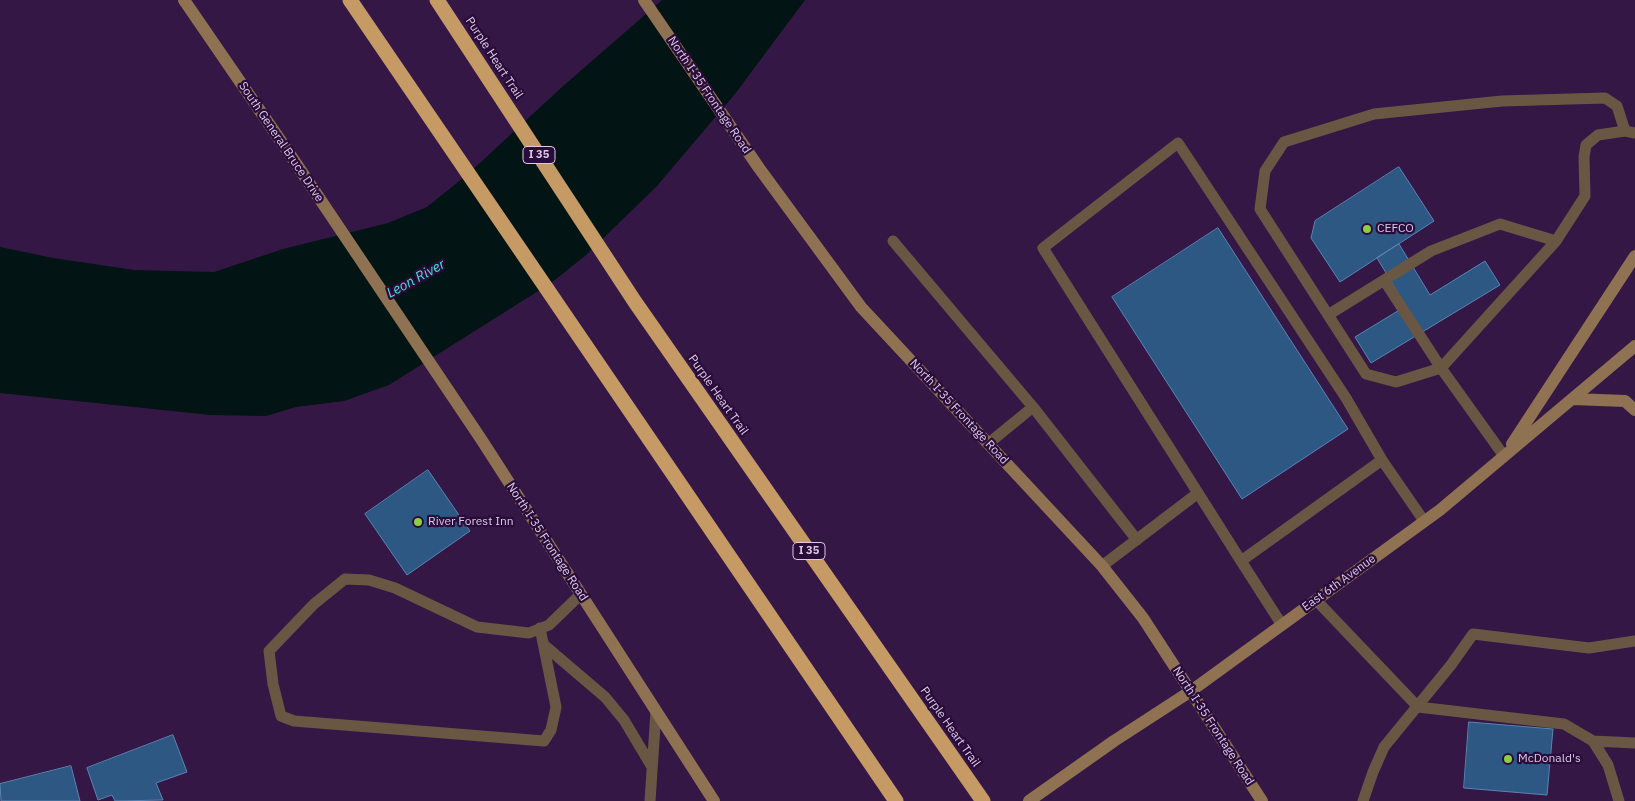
<!DOCTYPE html>
<style>
body{margin:0}
canvas{display:block;background:#341745}
</style>
<canvas width="1635" height="801"></canvas>
<script>
const ctx = document.querySelector('canvas').getContext('2d');
ctx.lineJoin = 'round';
function fillPath(path, color) {
  ctx.fillStyle = color;
  ctx.fill(path, 'evenodd');
}
function strokePath(path, color, width, dash) {
  ctx.strokeStyle = color;
  ctx.lineWidth = width;
  ctx.lineCap = dash ? 'butt' : 'round';
  ctx.setLineDash(dash || []);
  ctx.stroke(path);
}
function drawText(font, color, halo, rows, align = 'center') {
  ctx.font = font + ' "IBM Plex Sans",sans-serif';
  ctx.lineWidth = 4.5;
  ctx.setLineDash([]);
  ctx.textBaseline = 'middle';
  ctx.strokeStyle = halo;
  ctx.fillStyle = color;
  for (const [text, x, y, turn = 0] of rows) {
    ctx.save();
    ctx.translate(x, y);
    ctx.rotate((+turn || 0) * Math.PI / 180);
    ctx.textAlign = isNaN(turn) ? turn : align;
    if (halo) ctx.strokeText(text, 0, 0);
    ctx.fillText(text, 0, 0);
    ctx.restore();
  }
}
const water = new Path2D(`
 M662,0H805L735,94L657,186L585,256L551,283L389,385L344,401L296,407L266,416L210,415L0,393V247L53,258L134,270L214,272L283,249L388,223L427,207L468,174L562,87Z`);
const building = new Path2D(`
 M1399,167L1434,221L1340,282L1311,238L1315,221Z
 M1218,228L1348,429L1242,499L1112,297Z
 M1399,244L1430,295L1485,261L1500,285L1371,363L1355,337L1406,306L1377,258Z
 M428,470L470,531L407,575L365,514Z
 M1469,722L1553,729L1547,795L1464,788Z
 M173,735L187,772L156,783L163,800L115,801L112,795L98,800L87,768Z
 M71,766L80,801H1L0,784Z`);
const lane = new Path2D(`
 M893,241L1033,407
 M1384,280L1441,368L1396,382L1366,374L1260,209L1265,171L1284,142L1374,114L1502,101L1605,98L1617,106L1625,131
 M1328,315L1431,251L1500,224L1556,241
 M989,443L1033,407L1137,540
 M1504,456L1441,368L1556,241L1585,196L1584,157L1586,145L1598,135L1625,131L1635,133
 M1241,561L1043,248L1178,143L1346,398L1382,460
 M1102,566L1198,493
 M1316,600L1418,707L1564,724L1593,741L1608,765L1619,801
 M1282,625L1241,561L1382,460L1424,521
 M540,628L556,707L551,730L544,741L294,721L281,716L273,684L269,651L314,604L345,579L369,580L395,588L477,627L529,633L549,625L581,594
 M544,645L605,697L624,720L652,767
 M1593,741L1635,743
 M650,801L656,711
 M1363,801L1373,772L1384,747L1451,665L1473,634L1589,648L1635,641`);
const secondary = new Path2D(`
 M184,0L289,153L481,439L714,801
 M644,0L759,168L861,307L1102,566L1143,618L1262,801
 M1573,399L1625,401L1635,410
 M1512,444L1635,256
 M1029,801L1114,741L1191,691L1440,510L1635,346`);
const highway = new Path2D(`
 M350,0L896,801
 M437,0L635,302L983,801`);
const markers = [
 [1367,229,5,"#8dce44"],
 [418,522,5,"#8dce44"],
 [1508,759,5,"#8dce44"]
];
const shields = [
 [539,155,32],
 [809,551,32]
];
const shieldNames = [
 ["I 35",539,155],
 ["I 35",809,551]
];
const streetNames = [
 ["Purple Heart Trail",494,58,57],
 ["North I-35 Frontage Road",709,95,56],
 ["South General Bruce Drive",281,142,56],
 ["Purple Heart Trail",718,395,55],
 ["North I-35 Frontage Road",959,412,47],
 ["North I-35 Frontage Road",547,542,57],
 ["East 6th Avenue",1339,583,-36],
 ["North I-35 Frontage Road",1213,726,57],
 ["Purple Heart Trail",950,727,55]
];
const poiNames = [
 ["CEFCO",1377,229],
 ["River Forest Inn",428,522],
 ["McDonald's",1518,759]
];
const waterNames = [
 ["Leon River",416,279,-29]
];
fillPath(water, '#031414');
fillPath(building, '#2e5884');
strokePath(building, '#5984b3', 1);
strokePath(lane, '#695743', 11);
strokePath(secondary, '#8e7251', 12);
strokePath(highway, '#c59a65', 15);
for (const [x, y, r, color] of markers) {
  const dot = new Path2D();
  dot.arc(x, y, r, 0, 2 * Math.PI);
  ctx.fillStyle = color;
  ctx.fill(dot);
  strokePath(dot, '#2a0c3a', 2);
}
for (const [x, y, w] of shields) {
  const box = new Path2D();
  box.roundRect(x - w / 2, y - 8.5, w, 17, 4);
  ctx.fillStyle = '#2a0c3a';
  ctx.fill(box);
  strokePath(box, '#dbcbe7', 1);
}
drawText('bold 11px', '#dbcbe7', null, shieldNames);
drawText('12px', '#dbcbe7', '#2a0c3a', streetNames);
drawText('12px', '#dbcbe7', '#2a0c3a', poiNames, 'left');
drawText('italic 14px', '#4ae0da', '#2a0c3a', waterNames);
</script>
